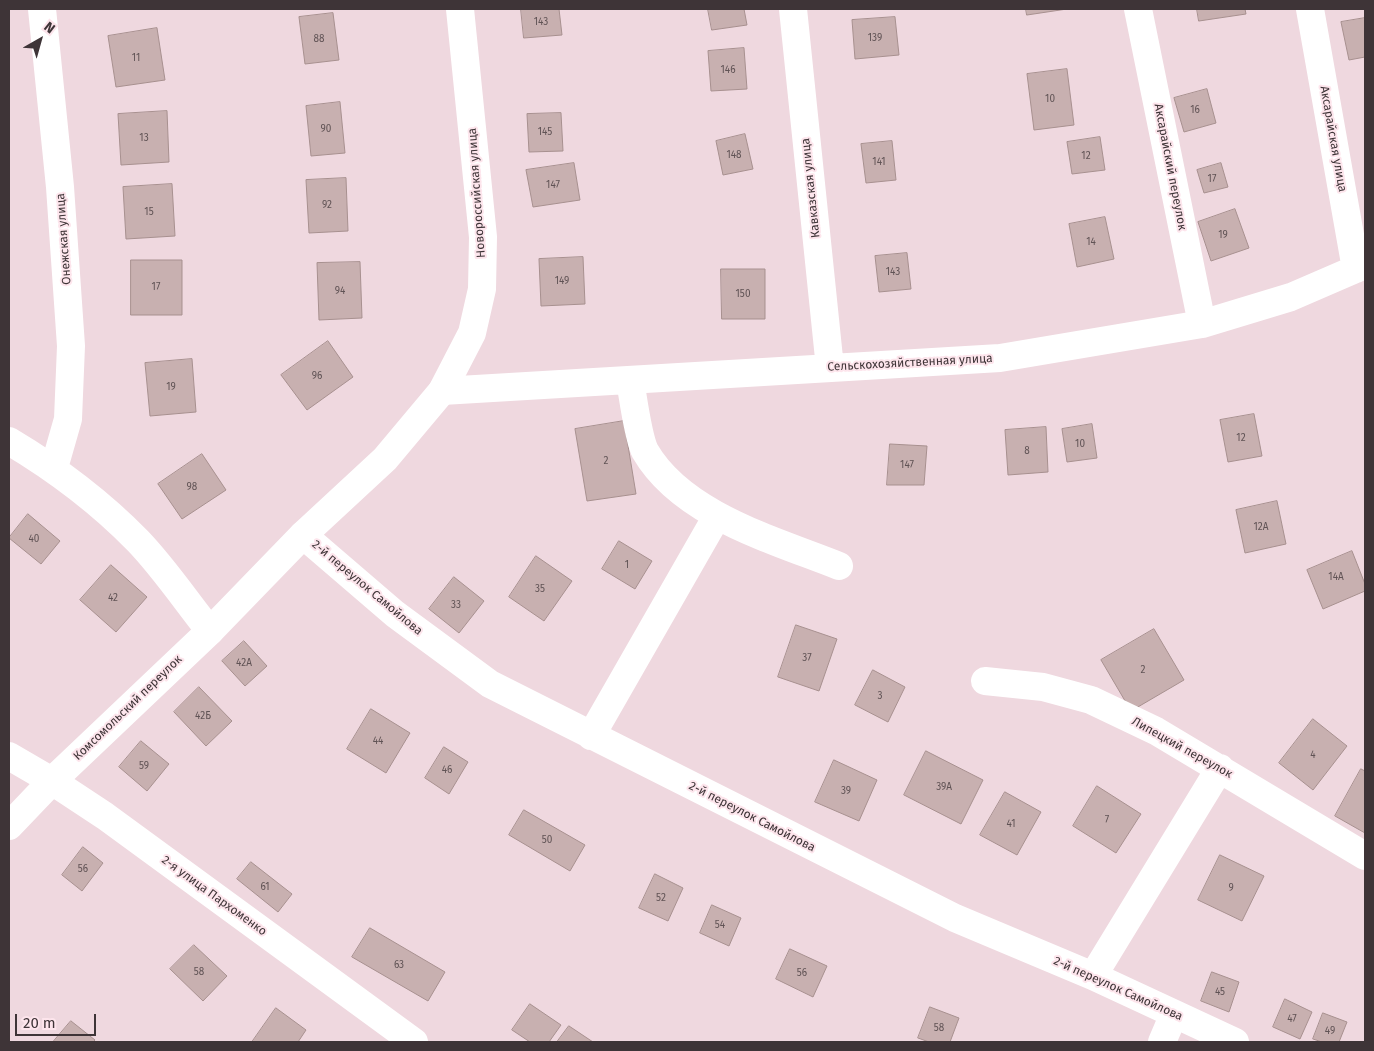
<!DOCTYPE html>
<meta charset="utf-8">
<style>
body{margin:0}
#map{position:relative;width:1374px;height:1051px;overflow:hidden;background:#efd8df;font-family:"Fira Sans",sans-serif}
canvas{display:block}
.frame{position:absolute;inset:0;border:10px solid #3e3437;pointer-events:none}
.north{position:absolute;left:15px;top:15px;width:50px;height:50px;-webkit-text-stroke:4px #fde5ec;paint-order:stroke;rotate:38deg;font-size:14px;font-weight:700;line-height:20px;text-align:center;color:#3e3437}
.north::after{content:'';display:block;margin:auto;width:18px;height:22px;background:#3e3437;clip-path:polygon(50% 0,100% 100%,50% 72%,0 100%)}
.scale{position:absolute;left:15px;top:1014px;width:81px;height:22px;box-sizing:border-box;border:2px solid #3e3437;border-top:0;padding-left:6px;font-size:15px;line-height:18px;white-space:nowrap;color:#3e3437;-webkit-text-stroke:4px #fde5ec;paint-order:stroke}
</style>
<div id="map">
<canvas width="1374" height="1051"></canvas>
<div class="frame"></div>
<div class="north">N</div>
<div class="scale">20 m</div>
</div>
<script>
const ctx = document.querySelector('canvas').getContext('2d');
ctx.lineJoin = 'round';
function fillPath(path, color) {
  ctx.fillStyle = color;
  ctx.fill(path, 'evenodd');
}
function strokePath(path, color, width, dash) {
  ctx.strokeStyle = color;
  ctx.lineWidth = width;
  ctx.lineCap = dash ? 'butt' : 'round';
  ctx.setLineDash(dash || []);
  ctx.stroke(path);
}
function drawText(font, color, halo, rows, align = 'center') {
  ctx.font = font + ' "Fira Sans",sans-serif';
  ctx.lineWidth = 4;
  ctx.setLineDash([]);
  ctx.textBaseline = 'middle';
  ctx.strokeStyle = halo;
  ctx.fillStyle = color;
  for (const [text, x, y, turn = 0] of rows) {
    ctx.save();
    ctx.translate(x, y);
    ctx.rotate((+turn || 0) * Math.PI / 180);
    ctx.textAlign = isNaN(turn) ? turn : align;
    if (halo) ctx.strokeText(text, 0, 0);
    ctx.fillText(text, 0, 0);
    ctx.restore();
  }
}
const building = new Path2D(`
 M521,9H559L562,35L524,38Z
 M708,9H744L747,25L712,30Z
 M1026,9H1067L1027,15Z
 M1197,9H1245L1246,14L1199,21Z
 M333,13L339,60L305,64L299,17Z
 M895,17L899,55L855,59L852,20Z
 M1365,18V57L1349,60L1341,22Z
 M157,28L165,80L116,87L108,36Z
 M744,48L747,89L711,91L708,51Z
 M1067,69L1074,125L1034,130L1027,74Z
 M1207,89L1216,123L1184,132L1174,98Z
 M340,102L345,153L311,156L306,106Z
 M167,111L169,162L121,165L118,114Z
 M561,113L563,151L529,152L527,114Z
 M745,134L753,169L723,175L716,141Z
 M1100,137L1105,170L1072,174L1067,142Z
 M892,141L896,180L866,183L861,144Z
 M574,163L580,200L533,207L526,170Z
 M1221,163L1228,187L1204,193L1197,170Z
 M346,178L348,231L309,233L306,180Z
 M172,184L175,236L126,239L123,187Z
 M1235,209L1249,248L1211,261L1198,222Z
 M1105,217L1114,259L1077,267L1069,224Z
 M907,253L911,289L879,292L875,256Z
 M583,257L585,304L541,306L539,259Z
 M131,260H182V315H131Z
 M360,262L362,318L319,320L317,263Z
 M721,269H765V319H722Z
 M328,341L353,377L307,410L281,375Z
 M192,359L196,412L150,416L145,363Z
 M1254,414L1262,456L1228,462L1220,420Z
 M624,421L636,494L587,501L575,429Z
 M1092,424L1097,458L1067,462L1062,429Z
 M1046,427L1048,472L1008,475L1005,430Z
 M890,444L927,446L924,485H887Z
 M202,454L226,490L182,519L158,484Z
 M1277,501L1286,544L1245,553L1236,510Z
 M28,514L60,541L41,564L9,538Z
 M619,541L652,561L635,589L602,569Z
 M1352,551L1365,584V591L1323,609L1307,570Z
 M536,556L572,581L544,621L509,597Z
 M111,565L147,597L116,632L80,600Z
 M454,577L484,601L459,633L429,609Z
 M796,625L837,639L819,691L778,677Z
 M1154,629L1184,680L1131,711L1101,660Z
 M244,641L267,666L245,686L222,661Z
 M873,670L905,687L888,722L855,705Z
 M199,687L232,721L206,746L174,712Z
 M371,709L410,733L386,773L347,749Z
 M1313,719L1347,746L1313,790L1279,763Z
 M141,741L169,764L147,791L119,767Z
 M444,747L468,762L449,794L425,778Z
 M926,751L983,780L961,824L904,795Z
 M834,760L877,780L859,821L815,802Z
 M1361,769L1365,771V833L1335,816Z
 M1097,786L1141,814L1116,853L1073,826Z
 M1005,792L1041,812L1017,855L980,835Z
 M524,810L585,845L570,871L509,835Z
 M83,847L103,863L82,891L62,875Z
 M1220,855L1264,876L1242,921L1198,900Z
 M251,862L292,894L278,912L237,879Z
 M655,874L683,888L668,921L639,908Z
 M712,905L741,918L729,946L700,933Z
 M370,928L445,972L428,1001L352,957Z
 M194,945L227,976L203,1001L170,969Z
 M790,949L827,966L813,997L776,979Z
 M1212,972L1239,982L1229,1012L1201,1001Z
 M1285,999L1312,1012L1300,1039L1273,1027Z
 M530,1004L561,1025L549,1042H530L512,1030Z
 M930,1007L959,1018L950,1042H929L918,1038Z
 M276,1008L306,1030L298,1042H252Z
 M1323,1013L1347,1022L1339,1042H1322L1313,1039Z
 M71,1021L95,1040L93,1042H53Z
 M569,1026L593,1042H557Z`);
const minor = new Path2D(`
 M42,9L60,187L71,346L68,419L54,468
 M793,9L830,368
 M1138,9L1202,324
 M1310,9L1356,269
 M630,380C633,397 638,437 645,451C682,515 774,540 839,566
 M442,391L1000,358L1202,324L1291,297L1365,265
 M9,441C56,469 99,501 138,541C164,568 186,601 210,631
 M303,535L395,614L490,684L955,918L1093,976L1235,1042
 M985,681L1043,687L1091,700L1156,731L1365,856
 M591,736L717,516
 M9,756L52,781L105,816L414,1042
 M1093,976L1220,768
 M1162,1042L1174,1014`);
const tertiary = new Path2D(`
 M9,826L52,781L210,631L303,535L385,459L442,391L472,333L482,289L483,237L460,9`);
const numberNames = [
 ["143",541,22],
 ["139",875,38],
 ["88",319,39],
 ["11",136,58],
 ["146",728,70],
 ["10",1050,99],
 ["16",1195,110],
 ["90",326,129],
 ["145",545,132],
 ["13",144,138],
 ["148",734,155],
 ["12",1086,156],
 ["141",879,162],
 ["17",1212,179],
 ["147",553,185],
 ["92",327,205],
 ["15",149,212],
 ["19",1223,235],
 ["14",1091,242],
 ["143",893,272],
 ["149",562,281],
 ["17",156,287],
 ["94",340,291],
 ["150",743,294],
 ["96",317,376],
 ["19",171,387],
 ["12",1241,438],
 ["10",1080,444],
 ["8",1027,451],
 ["2",606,461],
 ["147",907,465],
 ["98",192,487],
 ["12А",1261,527],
 ["40",34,539],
 ["1",627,565],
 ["14А",1336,577],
 ["35",540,589],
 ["42",113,598],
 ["33",456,605],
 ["37",807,658],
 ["42А",244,663],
 ["2",1143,670],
 ["3",880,696],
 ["42Б",203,716],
 ["44",378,741],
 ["4",1313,755],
 ["59",144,766],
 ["46",447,770],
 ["39А",944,787],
 ["39",846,791],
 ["7",1107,820],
 ["41",1011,824],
 ["50",547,840],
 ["56",83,869],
 ["61",265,887],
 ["9",1231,888],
 ["52",661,898],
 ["54",720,925],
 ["63",399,965],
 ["58",199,972],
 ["56",802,973],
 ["45",1220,992],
 ["47",1292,1019],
 ["58",939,1028],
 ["49",1330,1031]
];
const streetNames = [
 ["Аксарайская улица",1333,139,80],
 ["Аксарайский переулок",1170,167,79],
 ["Кавказская улица",811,188,-96],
 ["Новороссийская улица",477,193,-94],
 ["Онежская улица",64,239,-94],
 ["Сельскохозяйственная улица",910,363,-3],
 ["2-й переулок Самойлова",367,588,40],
 ["Комсомольский переулок",128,708,-44],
 ["Липецкий переулок",1182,748,29],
 ["2-й переулок Самойлова",752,817,27],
 ["2-я улица Пархоменко",214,896,36],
 ["2-й переулок Самойлова",1118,989,24]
];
fillPath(building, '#c8b0b0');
strokePath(building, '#a7908f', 1);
strokePath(minor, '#fff', 28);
strokePath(tertiary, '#fff', 28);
drawText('10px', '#605355', null, numberNames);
drawText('12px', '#3e3437', '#fde5ec', streetNames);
</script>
